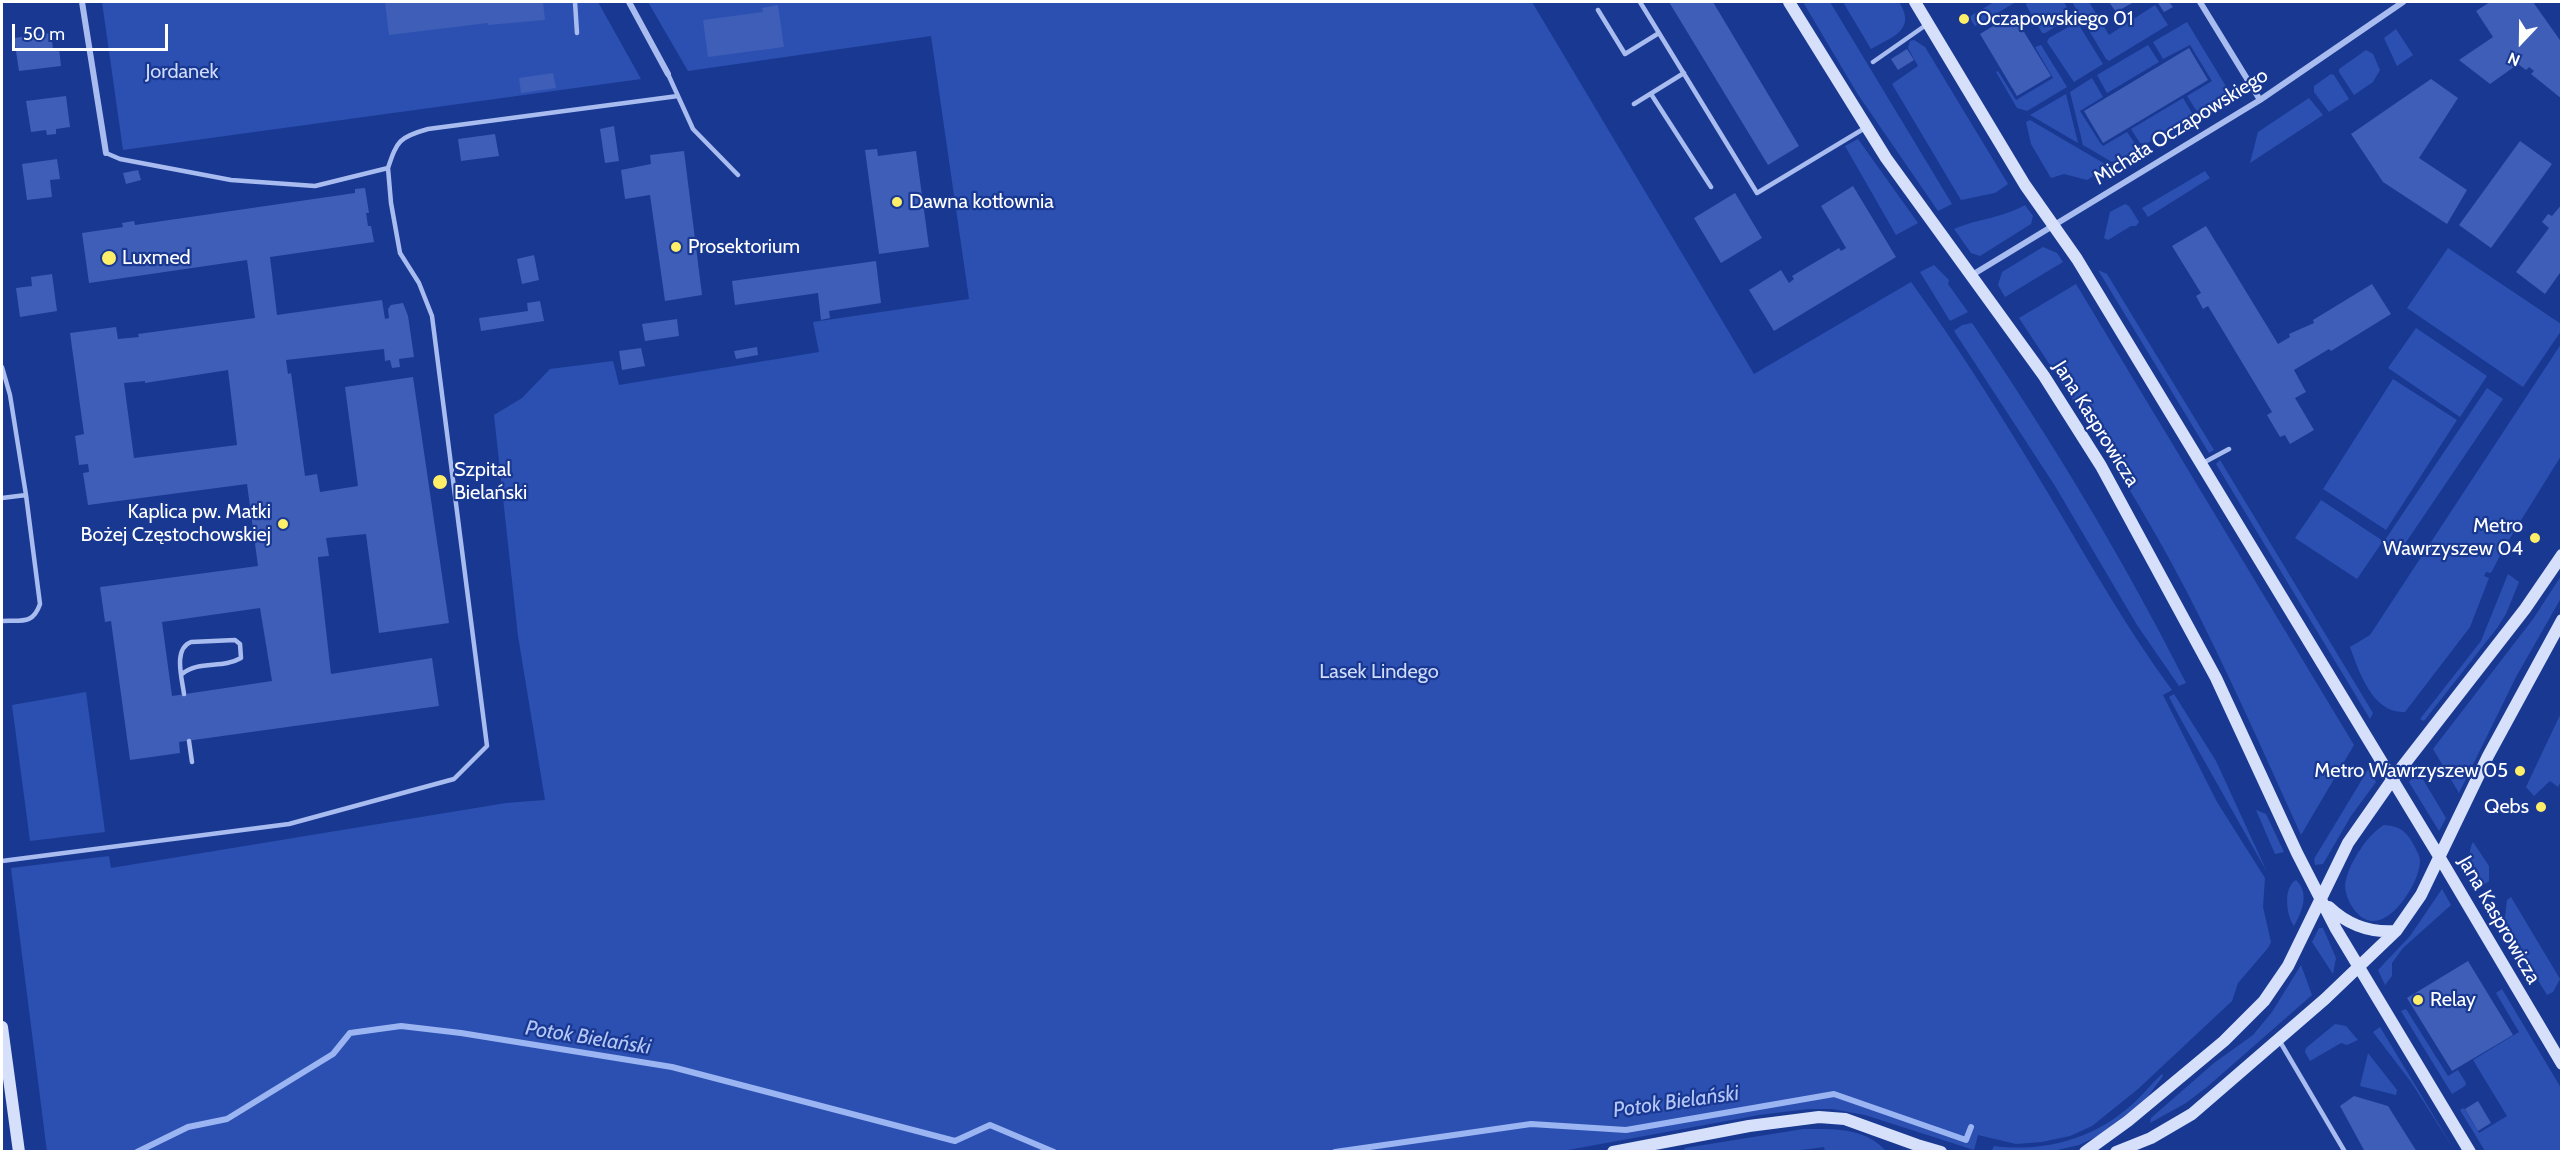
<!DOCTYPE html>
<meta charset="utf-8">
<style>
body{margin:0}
#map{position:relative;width:2563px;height:1153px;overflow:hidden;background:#193892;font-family:Cabin,sans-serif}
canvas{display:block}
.frame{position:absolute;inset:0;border:3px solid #fff;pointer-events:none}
.north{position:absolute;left:2491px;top:12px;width:60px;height:60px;-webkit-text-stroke:4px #193892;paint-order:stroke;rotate:202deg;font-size:16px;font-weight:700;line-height:24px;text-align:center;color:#fff}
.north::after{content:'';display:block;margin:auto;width:21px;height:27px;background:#fff;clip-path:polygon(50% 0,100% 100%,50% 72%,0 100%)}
.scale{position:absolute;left:12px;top:24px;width:156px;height:27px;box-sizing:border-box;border:3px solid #fff;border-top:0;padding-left:8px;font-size:18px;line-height:21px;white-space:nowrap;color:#fff;-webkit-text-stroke:4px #193892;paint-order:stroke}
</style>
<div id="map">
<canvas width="2563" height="1153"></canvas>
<div class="frame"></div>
<div class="north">N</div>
<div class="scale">50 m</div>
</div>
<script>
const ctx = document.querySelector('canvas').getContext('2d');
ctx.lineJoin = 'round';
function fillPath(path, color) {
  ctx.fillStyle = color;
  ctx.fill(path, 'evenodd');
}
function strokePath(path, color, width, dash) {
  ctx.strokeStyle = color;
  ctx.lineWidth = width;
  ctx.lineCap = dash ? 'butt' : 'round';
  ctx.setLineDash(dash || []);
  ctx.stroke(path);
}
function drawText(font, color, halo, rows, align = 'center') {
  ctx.font = font + ' Cabin,sans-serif';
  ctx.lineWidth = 4.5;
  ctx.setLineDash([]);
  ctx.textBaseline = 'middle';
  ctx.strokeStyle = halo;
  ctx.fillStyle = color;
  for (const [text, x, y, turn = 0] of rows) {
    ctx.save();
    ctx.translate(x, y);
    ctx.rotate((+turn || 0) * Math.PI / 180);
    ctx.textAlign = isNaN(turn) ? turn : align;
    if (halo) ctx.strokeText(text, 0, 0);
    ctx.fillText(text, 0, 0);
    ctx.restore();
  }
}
const green = new Path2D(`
 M102,2H598L641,79L123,150Z
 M648,2H1532L1754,374L1911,282C1964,355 2011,431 2057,508C2094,570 2129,632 2172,690L2163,695L2217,802L2265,878L2263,907L2271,942L2268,948L2238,983L2232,1001L2138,1089L2092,1126L2070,1136L2042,1142L2016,1144L1978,1135L1974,1150L1865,1115L1832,1109H1808L1759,1115L1557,1152H47L11,868L109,856L111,868L506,803L545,800L518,636L494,415L522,398L550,369L613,361L619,385L819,352L813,322L969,299L931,36L688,71Z
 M1803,2H1830L1952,204L1938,211L1857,93Z
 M1843,2H1899C1917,30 1892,37 1871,49Z
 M1994,2H2016L1975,26L1969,17Z
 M2027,2H2064L2071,15L2070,18L2045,33H2042L2026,5Z
 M2072,2H2089L2109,35L2155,5L2168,25L2109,61L2106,59Z
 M2077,22L2103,64L2074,82L2047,42L2049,38Z
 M2187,22L2227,88L2226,97L2202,111L2196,110L2187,96L2212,81L2190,45L2163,59L2153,42Z
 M2396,29L2413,55L2397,66L2384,38Z
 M1914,40L1925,47L2008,184L1995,193L1961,200L1892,84L1918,66L1908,48L1910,41Z
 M2041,45L2067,87L2027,111L2017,108L1996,72L1998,71L2016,100L2053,78L2035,47Z
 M2148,45L2159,62L2107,93L2097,75Z
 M2366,50L2373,54L2380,70L2373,82L2354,95L2339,72V69Z
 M2331,74L2334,75L2349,99L2329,112L2314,92V86Z
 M2092,78L2103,97L2080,111L2101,144L2103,146L2127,132L2136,145L2134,152L2112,162L2083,145L2070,92Z
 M2066,94L2078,143L2030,115Z
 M2183,98L2192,113L2190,118L2146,144L2140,143L2131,129Z
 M2309,98L2323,115L2250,163L2258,132Z
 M2030,120L2105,164L2107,168L2087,180L2064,174L2051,178L2031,144L2026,122Z
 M1858,139L1918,223L1896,235L1845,146Z
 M2205,171L2210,178L2148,217L2142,208Z
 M2125,204L2129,206L2139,222L2136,226H2131L2108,240L2104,238L2110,212Z
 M2025,205L2033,216L2031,224L1980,256L1971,253L1954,229C1979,218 2000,219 2025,205Z
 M2043,247L2057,253L2063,262L2005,297L1998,285L2002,272Z
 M2448,248L2561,324V331L2523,387L2407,308Z
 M1934,265L1949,280L1948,284L1968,312L1950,321L1920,272Z
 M2098,270L2107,274L2214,450L2209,453Z
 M2076,284L2354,745L2301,835C2264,753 2228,672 2187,592C2138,497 2078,407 2019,318Z
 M1972,323C2052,441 2121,555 2186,683L2179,686L2137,625L2055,486L1954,331L1962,325Z
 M2416,328L2487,376L2460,417L2388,368Z
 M2561,344V456L2505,546L2491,573L2486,572L2484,576L2489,578L2470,627L2405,712C2373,714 2359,672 2350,647L2370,635Z
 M2393,379L2457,420L2386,530L2323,489Z
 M2487,388L2503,399L2398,554L2383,543Z
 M2220,460L2373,713L2370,719L2216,464Z
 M2321,500L2383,541L2357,579L2295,538Z
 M2508,574L2519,582L2506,614L2497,628L2424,721L2420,719L2481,641Z
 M2561,576V598L2516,677L2459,793L2433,749L2533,619Z
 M86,692L105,832L30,841L12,705Z
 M2174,694L2216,761L2267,872L2179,716L2169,697Z
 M2561,713V781L2558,787L2550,781L2534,796L2526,787Z
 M2369,768L2376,782L2351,816L2323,864L2315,865L2314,859Z
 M2418,771L2446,818L2439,831L2409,782Z
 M2256,810L2266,814L2284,852L2275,854Z
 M2384,825C2397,826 2404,829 2411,840C2414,846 2419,853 2420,860C2421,881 2389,932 2365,919C2353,913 2342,893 2346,880C2350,862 2368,834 2384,825Z
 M2473,842L2489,866V881L2482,886C2473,872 2465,858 2473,842Z
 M2296,880C2310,893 2302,912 2294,926C2286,915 2283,887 2296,880Z
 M2442,889L2451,905L2403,948L2392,963V976L2385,985L2378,970L2410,936Z
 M2511,897L2560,979L2553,992L2547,995L2501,919L2505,917L2507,900Z
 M2319,928H2323L2336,958L2333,974L2312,942Z
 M2301,965L2312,995L2207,1087L2186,1103L2150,1123L2151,1118L2214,1063L2253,1035L2272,1012Z
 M2502,989L2561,1088V1151H2485L2460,1110L2464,1108L2479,1133L2507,1116L2473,1060L2519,1032L2496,993Z
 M2406,1009L2448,1076L2458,1070L2466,1083L2465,1086L2452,1094L2401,1011Z
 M2335,1024L2346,1026L2358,1040L2347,1045L2341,1043L2310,1061L2305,1052L2306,1048Z
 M2380,1027L2455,1151L2411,1082L2373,1032Z
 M2368,1053L2397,1090L2396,1095L2360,1086Z
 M2162,1074L2163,1076L2146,1099L2100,1135L2079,1145L2053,1151L1991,1152L1994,1146C2048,1153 2100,1137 2139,1098C2147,1090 2153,1082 2162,1074Z
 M1803,1129C1832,1129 1865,1127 1886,1151H1825L1824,1147L1786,1152L1684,1151L1685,1148Z`);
const stream = new Path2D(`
 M137,1152L188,1127L227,1119L333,1054L350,1033L401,1026L461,1033L672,1067L955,1141L990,1125L1054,1152
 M1335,1152L1531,1124L1626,1130L1834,1094L1966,1140L1971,1127`);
const building = new Path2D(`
 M385,2H543L545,20L488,25V23L389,35Z
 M1669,2H1713L1799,146L1768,165Z
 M2109,2H2134L2116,12Z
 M2161,2H2169L2173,7L2164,12L2158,3Z
 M2490,2H2533L2562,43V99L2531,74L2534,71L2529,67L2526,70L2518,64L2490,84L2459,60L2493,37L2476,11Z
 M778,5L784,47L708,57L703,20L763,12L762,8Z
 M2013,14L2051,76L2017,96L1980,34Z
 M51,33L53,49L59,48L61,66L19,71L14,38Z
 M2189,48L2208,80L2103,143L2084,111Z
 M1907,49L1914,60L1898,70L1891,59Z
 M553,73L556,88L521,93L519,78Z
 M2431,79L2458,98L2419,158L2467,190L2447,224L2383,182L2351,134Z
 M66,96L70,127L56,129V134L47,135L46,130L31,132L26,101Z
 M614,126L619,161L605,163L600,129Z
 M495,134L499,156L461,161L458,139Z
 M2520,141L2552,164L2491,248L2459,225Z
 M877,149L878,156L916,151L929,247L879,254L865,150Z
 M684,151L702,295L665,301L650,195L625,199L621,170L651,164L650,155Z
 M57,159L60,179L50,180L52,197L27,200L22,164Z
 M138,170L141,180L126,184L123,173Z
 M1853,186L1896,257L1774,331L1749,290L1781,270L1789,283L1794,279L1792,276L1839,248L1841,251L1846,248L1821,206Z
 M365,188L369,213H366L368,226H371L374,242L270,257L277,315L382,300L385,319L389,318L388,309L391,305L403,303L408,316L414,357L399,359L400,367L392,368L390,360L385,361L384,349L286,360L288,374L291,373L305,476L317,474L320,492L358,486L345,387L413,377L449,623L379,633L366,534L326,538L329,556L318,557V559L331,674L432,658L439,706L179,742L180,753L130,760L111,621L105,622L100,587L258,566L247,484L88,505L83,473L89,472L88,464L79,465L75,436L84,434L70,333L116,327L118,339L139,337L138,334L255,318L247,260L89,283L82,233L123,227L122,223L134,221L135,225L355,193V189ZM228,370L237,445L134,458L124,383L145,381V383ZM260,608L272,681L172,696L162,622Z
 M1735,193L1762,238L1721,263L1694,218Z
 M2562,204V270L2545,294L2516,272L2549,228L2542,222L2548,214L2552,216Z
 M2206,226L2278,344L2290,337L2289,334L2314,323L2313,320L2372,284L2391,314L2331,351L2329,349L2294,370L2306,392L2295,398L2314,430L2290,444L2285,435L2280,437L2267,415L2272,412L2208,306L2203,309L2196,296L2201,293L2172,246Z
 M534,255L539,280L522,284L517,259Z
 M876,261L881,303L829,311L830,318L821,320L818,293L735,305L732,281Z
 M52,274L57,311L20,317L16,288L32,286L31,277Z
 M540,301L544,321L481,331L479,318L528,311L527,303Z
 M677,319L679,336L645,341L642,324Z
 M757,347L758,355L736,359L734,351Z
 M641,348L645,366L622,370L619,351Z
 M2468,961L2513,1035L2452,1071L2407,998Z
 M2354,1096L2388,1106L2417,1152H2365L2340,1106Z
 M2478,1101L2491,1123L2478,1131L2465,1109Z`);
const lane = new Path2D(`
 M575,2L577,33
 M1640,2L1757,193L1865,128
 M1598,10L1625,54L1659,33
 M1873,62L1926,25
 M668,74L693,129L738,175
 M1651,94L1711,187
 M1634,104L1684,73
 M106,153L120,159L231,180L315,186L388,168C397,141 399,137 428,129L678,96
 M2,367L10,395L26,495
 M2203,463L2229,449
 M2,498L26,495L40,604C33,625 21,620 2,621
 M182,674C199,660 222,669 241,658L240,644L235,640L191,642C173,649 182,678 184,694
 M189,741L192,762
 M2,861L289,824L454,779L487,746L432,316L419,283L400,253L391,203L388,168
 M2279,1040L2345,1152`);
const street = new Path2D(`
 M82,2L106,153
 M629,2L668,74
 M2200,2L2260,100
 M1972,275L2260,100L2403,2`);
const secondary = new Path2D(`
 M1789,2L1886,158L2044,376L2101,466L2216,678L2297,853L2336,929L2470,1152
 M1915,2L2025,185L2077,259L2440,858L2562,1064
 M2329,907C2348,925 2370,933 2396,931
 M2,1027L19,1152
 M1613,1152L1749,1126L1819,1117L1845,1119L1917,1145L1941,1152
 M2085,1152L2128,1121L2224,1041L2264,1001L2288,966L2348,843L2392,780L2525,609L2562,555
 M2116,1152L2151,1138L2192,1114L2325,999L2396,931L2421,895L2488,756L2562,620`);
const markers = [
 [1964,19,6,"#ffee67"],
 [897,202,6,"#ffee67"],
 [676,247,6,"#ffee67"],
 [109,258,8,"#ffee67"],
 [440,482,8,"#ffee67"],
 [283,524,6,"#ffee67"],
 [2535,538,6,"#ffee67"],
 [2520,771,6,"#ffee67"],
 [2541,807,6,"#ffee67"],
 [2418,1000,6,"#ffee67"]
];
const poiNames = [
 ["Oczapowskiego 01",1976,19],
 ["Dawna kotłownia",909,202],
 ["Prosektorium",688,247],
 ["Luxmed",122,258],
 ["Szpital",454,470],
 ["Bielański",454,493],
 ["Kaplica pw. Matki",271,512,"right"],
 ["Bożej Częstochowskiej",271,535,"right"],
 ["Metro",2523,526,"right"],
 ["Wawrzyszew 04",2523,549,"right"],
 ["Metro Wawrzyszew 05",2508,771,"right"],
 ["Qebs",2529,807,"right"],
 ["Relay",2430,1000]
];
const parkNames = [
 ["Jordanek",182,72],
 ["Lasek Lindego",1379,672]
];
const streetNames = [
 ["Michała Oczapowskiego",2181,127,-32],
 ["Jana Kasprowicza",2096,424,58],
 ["Jana Kasprowicza",2499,920,60]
];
const waterNames = [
 ["Potok Bielański",588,1038,9],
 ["Potok Bielański",1676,1102,-8]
];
fillPath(green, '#2c50b1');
strokePath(stream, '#9bb4f2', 6);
fillPath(building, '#3e5eb8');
strokePath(lane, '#a9bcf0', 4.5);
strokePath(street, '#a9bcf0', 6);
strokePath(secondary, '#d6e0fb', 12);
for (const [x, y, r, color] of markers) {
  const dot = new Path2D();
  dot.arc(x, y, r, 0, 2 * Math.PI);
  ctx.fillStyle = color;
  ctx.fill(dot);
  strokePath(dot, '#193892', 2);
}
drawText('20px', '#fff', '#193892', poiNames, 'left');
drawText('20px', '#cfdbfb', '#193892', parkNames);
drawText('20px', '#fff', '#193892', streetNames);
drawText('italic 21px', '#b5c7f6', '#193892', waterNames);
</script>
